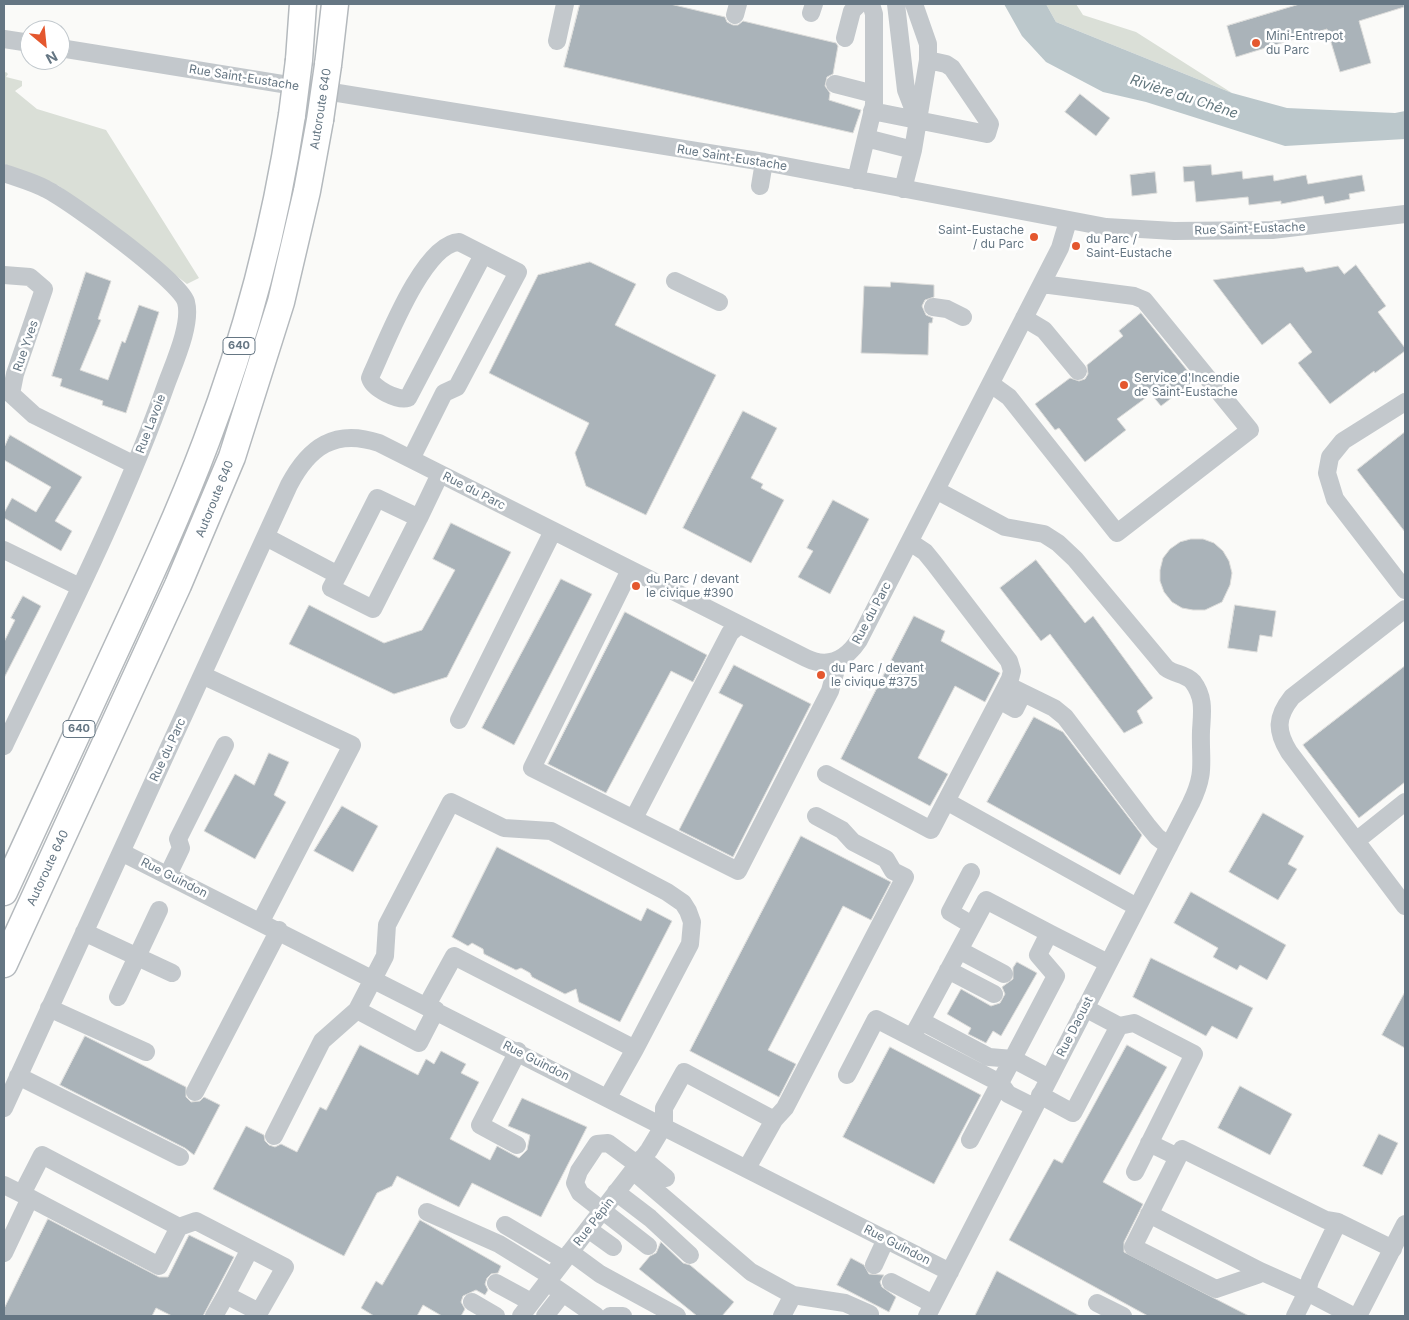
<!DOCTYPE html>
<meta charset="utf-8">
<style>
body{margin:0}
#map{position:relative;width:1409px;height:1320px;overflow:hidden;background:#fafaf8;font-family:Inter,sans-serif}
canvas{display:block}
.frame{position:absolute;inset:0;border:5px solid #657683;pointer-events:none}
.north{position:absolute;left:20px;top:20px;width:50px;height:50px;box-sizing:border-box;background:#fff;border:1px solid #c1c8cd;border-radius:50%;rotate:152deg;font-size:14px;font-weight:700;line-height:20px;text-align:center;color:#657683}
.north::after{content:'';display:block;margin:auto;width:18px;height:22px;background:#e4572e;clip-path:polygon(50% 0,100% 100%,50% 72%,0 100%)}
</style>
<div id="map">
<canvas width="1409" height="1320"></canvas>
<div class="frame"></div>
<div class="north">N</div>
</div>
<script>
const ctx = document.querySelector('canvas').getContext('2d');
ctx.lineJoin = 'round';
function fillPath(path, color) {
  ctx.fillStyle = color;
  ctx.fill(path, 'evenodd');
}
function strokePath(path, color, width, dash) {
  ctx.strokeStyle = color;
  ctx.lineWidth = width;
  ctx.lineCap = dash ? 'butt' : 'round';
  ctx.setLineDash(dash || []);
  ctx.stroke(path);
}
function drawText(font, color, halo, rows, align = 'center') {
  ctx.font = font + ' Inter,sans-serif';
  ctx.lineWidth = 5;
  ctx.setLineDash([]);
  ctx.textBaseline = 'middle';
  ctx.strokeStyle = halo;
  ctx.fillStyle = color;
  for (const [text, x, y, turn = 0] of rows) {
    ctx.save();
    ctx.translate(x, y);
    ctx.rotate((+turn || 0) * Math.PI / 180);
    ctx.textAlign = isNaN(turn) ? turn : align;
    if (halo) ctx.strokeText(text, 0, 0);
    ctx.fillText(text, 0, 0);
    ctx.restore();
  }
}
const green = new Path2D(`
 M1046,4H1076L1083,15L1136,32L1232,93L1056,22Z
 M6,72L8,74L6,77L22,81V86L15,91L37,109L106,130L199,278L187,284L59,186L4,164V73Z`);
const water = new Path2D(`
 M1004,4H1046L1056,22L1232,93L1287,108L1395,113L1405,111V139L1285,146L1146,102L1103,92L1046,62L1022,36Z`);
const building = new Path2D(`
 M580,4H670L725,17L727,22L733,25H738L743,21L836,43L838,46L833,74L827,77L825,86L830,93L829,100L861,110L853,133L564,67Z
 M1300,4H1404V7L1359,21L1371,63L1340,72L1327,29L1236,57L1227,26Z
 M1080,94L1110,118L1096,136L1065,112Z
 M1211,165L1212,175L1242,171L1243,179L1273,175L1274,181L1306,175L1308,184L1362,175L1365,191L1349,194L1350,199L1325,204L1323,196L1281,204V201L1249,205L1248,197L1196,202L1194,181L1184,182L1183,167Z
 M1155,172L1157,193L1132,196L1130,175Z
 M590,262L636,284L615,325L716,375L646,515L586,486L575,453L589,423L489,373L538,275Z
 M1356,265L1386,306L1378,312L1405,348V351L1375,373L1374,371L1330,404L1298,363L1312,352L1290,323L1262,345L1213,280L1303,267L1306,272L1338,266L1344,274Z
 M86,272L111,281L98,319L101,320L80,370L108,380L122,341L125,343L139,305L159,312L126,413L102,405L103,401L60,386L62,379L52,376Z
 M891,282L934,285V297L925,300L922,306L926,315L933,318L932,323H929L928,355L861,353L864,286L890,287Z
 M1141,313L1195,380L1161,406L1151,394L1117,419L1126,430L1085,462L1059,428L1055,430L1035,404L1070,378L1079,381L1085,379L1088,374L1087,365L1123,336L1119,331Z
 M743,411L777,428L751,478L763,484L761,488L784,500L751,563L683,528Z
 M1405,432V532L1357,470Z
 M10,435L82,477L55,521L72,531L61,551L4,518V513L12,498L36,512L51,487L4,460V448Z
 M833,500L869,519L830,594L798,577L813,551L807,548Z
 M451,523L511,552L447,677L394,694L289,644L309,605L384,643L422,630L455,570L433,559Z
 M1191,539H1203L1214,543L1223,551L1229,561L1232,573L1230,585L1222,602L1205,610H1193L1182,608L1172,602L1164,592L1160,581V570L1163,558L1170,549L1180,542Z
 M1036,560L1085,623L1093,616L1153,698L1137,711L1143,723L1124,733L1050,634L1041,641L1000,588Z
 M561,579L592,594L514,745L482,728Z
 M23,596L41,606L4,678V642L15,620L11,618Z
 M1235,605L1276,611L1272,637L1260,635L1257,652L1228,648Z
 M625,612L707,655L693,682L671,671L606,793L548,764Z
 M914,616L945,631L941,641L1000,673L985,702L955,686L918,758L948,774L930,806L841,759Z
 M734,665L811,704L733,857L679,830L743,705L719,693Z
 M1405,666V782L1359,818L1303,745Z
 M1034,717L1063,732L1142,835L1120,875L987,802Z
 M269,753L289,762L274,795L286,802L255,859L204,831L235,774L254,785Z
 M342,806L378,826L353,872L314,851Z
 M1263,813L1304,836L1288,864L1297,869L1278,900L1229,872Z
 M801,836L891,882L871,920L843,906L768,1050L796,1064L779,1097L690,1051Z
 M497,847L641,921L647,908L672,921L620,1022L579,1002L576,989L565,994L532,977L530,973L521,968L516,970L484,954L483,949L472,943L468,946L452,937Z
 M1191,892L1286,945L1267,980L1240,965L1237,970L1213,957L1218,948L1174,923Z
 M1151,958L1253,1008L1237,1039L1212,1026L1206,1036L1133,997Z
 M1017,962L1037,973L1001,1036L993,1031L986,1043L968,1034L971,1028L947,1014L961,989L991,1006L1000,1003L1005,994L1002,987L1013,979V968Z
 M1405,992V1048L1382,1035Z
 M85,1036L186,1087V1097L191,1102L200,1101L204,1097L220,1105L194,1155L185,1148L60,1085Z
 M360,1045L418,1075L426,1059L434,1064L441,1051L466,1064L461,1073L479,1082L450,1139L490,1160L497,1146L519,1158L527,1150L530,1135L508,1126L522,1098L587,1127L541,1217L472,1183L459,1207L397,1176L392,1186L377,1193L344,1256L213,1189L246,1126L264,1135L265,1141L269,1145L275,1147L281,1144L297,1152L320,1107L326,1110Z
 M1127,1045L1167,1067L1103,1182L1143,1204L1124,1242V1252L1249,1316H1148L1009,1240L1054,1159L1062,1163Z
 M890,1047L981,1095L934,1184L843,1137Z
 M1240,1086L1292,1114L1270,1155L1218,1128Z
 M1379,1134L1398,1143L1382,1175L1363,1166Z
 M48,1219L159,1277H168L189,1235L234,1257L203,1316H172L156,1308L152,1316H4V1309Z
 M420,1220L501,1266L498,1273L491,1274L487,1278L485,1284L488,1290L485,1295L476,1290L463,1296L461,1302L465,1309L461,1316H442L423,1305L417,1316H374L361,1308L376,1281L382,1285Z
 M661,1242L683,1263L690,1265L734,1302L722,1316H697L639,1269L650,1256L656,1253Z
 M851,1258L864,1265L869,1274L884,1275L880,1282L882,1287L896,1297L889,1312L837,1285Z
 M997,1271L1080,1316H975Z`);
const minor = new Path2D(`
 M896,4L906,90L918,121
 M914,4L928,44V60
 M811,13L814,4
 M735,15L738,4
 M845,38L852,11L859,4
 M4,39L30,43
 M557,41L565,4
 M60,48L764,162L1106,227L1174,231L1272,230L1405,214
 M835,84L874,94
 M872,111L987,134L990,124L952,68L946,64L928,60L913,150
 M866,138L874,105V14L871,4
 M4,173C18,178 33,182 46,189C70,201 179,280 186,302C192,324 174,363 166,385C122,509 61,627 4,746
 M856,180L866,138L913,150L903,189
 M760,186L764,162
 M4,275L30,277L44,289L15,374L11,394L34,415L135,465
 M675,281L719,302
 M933,307L947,309L963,317
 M1024,318L1044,330L1078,371
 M991,384L1009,397L1117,533L1250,430L1144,300L1134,296L1042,284
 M1405,402L1343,441L1330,457L1327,473L1335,499L1405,590
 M411,459L444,393L457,387L518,272L459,242C423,244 386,343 372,373L370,378C373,389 398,401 408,398L483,255
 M266,537L338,575L377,498L419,518L440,474
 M4,550L80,587
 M630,570L532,768L738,871L830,691L835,673L831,662
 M338,575L331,588L373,609L419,518
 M202,675L352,745L261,921
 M1007,685L1054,708L1065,717L1147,825L1157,837L1169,846
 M999,700L1015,709L1023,693
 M459,720L553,531
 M826,774L931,830L1010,679L1012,671L1009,661L934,563L925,552L910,542
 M946,801L1137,907
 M1405,802L1356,841L1405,906
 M634,818L730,633L739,625
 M1356,841L1289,752C1276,731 1276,717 1292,697L1405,609
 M121,852L950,1272
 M971,872L950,912L972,925
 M168,875L181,848L178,839L225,745
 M84,932L172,973
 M959,950L1004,974
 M948,970L994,994
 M118,997L159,910
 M427,1005L454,956L635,1049L608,1097
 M49,1008L146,1052
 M436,1010L419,1043L357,1010L385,956L387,925L451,802L504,828L551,831L667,892L683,903L688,911L692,922L690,944L635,1049
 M921,1021L986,900L1049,933
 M1119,1026L1134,1023L1194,1054L1135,1172
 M916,1030L921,1021L989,1057L1013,1059L1049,1078
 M847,1075L876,1019L1000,1083L1008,1094L1034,1107
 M18,1076L180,1157
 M195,1092L279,930
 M1040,1095L1073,1113L1119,1026L1085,1008
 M4,1108L289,485C309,447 335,428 379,443L806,658C828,669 846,660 859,640L1060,248L1068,221
 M774,1120L785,1108L905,877L893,871L886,859L853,842L842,830L816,816
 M274,1136L322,1041L357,1010
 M970,1140L1056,976L1038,955L1049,933L1108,963
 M1149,1143L1178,1157L1133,1247L1216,1289L1257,1275L1260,1271L1307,1292L1310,1280L1338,1222L1393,1249
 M517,1145L480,1125L518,1051
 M1178,1157L1182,1149L1326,1220L1338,1222
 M642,1158L666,1178
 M638,1165L608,1143L597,1144L579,1171L575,1183L580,1193L648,1246
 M633,1171L751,1272L793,1295L782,1316
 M4,1185L30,1198L4,1253
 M616,1192L650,1218L690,1255
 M22,1194L42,1155L179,1227
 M30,1198L159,1266L179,1227L196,1221L285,1267L257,1316
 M427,1212L499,1244L551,1276
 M1149,1214L1260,1271
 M505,1225L564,1260
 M588,1229L613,1247
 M570,1252L600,1274L677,1316
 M874,1265L886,1239
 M891,1282L933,1304
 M496,1283L531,1302
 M563,1293L596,1316
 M226,1295L250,1249
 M793,1295L845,1303L870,1314
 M472,1302L496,1316
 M1097,1303L1123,1316
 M214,1316L226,1295L259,1312
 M521,1316L649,1150L664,1125V1108L684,1072L774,1120L747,1168
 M545,1316L563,1293L547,1282
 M610,1316H623
 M927,1316L1191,803C1206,772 1200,763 1201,731C1202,713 1205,698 1193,682C1185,673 1175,675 1166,668L1075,559L1058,543L1044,534L1005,527L936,490
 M1295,1316L1307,1292L1353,1316
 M1358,1316L1405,1224`);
const highway = new Path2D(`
 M299,60L303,4
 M328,65L335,4
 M4,892C42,809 80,727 118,645C149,578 180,511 206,442C246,337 275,227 292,115
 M4,964L178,585L232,457L281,302L307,191L320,120`);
const highwayBridge = new Path2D(`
 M292,115L299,60
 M320,120L328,65`);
const markers = [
 [1256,43,5,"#e4572e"],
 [1034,237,5,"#e4572e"],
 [1076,246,5,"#e4572e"],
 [1124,385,5,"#e4572e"],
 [636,586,5,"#e4572e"],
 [821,675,5,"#e4572e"]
];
const shields = [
 [239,346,32],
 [79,729,32]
];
const shieldNames = [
 ["640",239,346],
 ["640",79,729]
];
const poiNames = [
 ["Mini-Entrepot",1266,36],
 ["du Parc",1266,50],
 ["Saint-Eustache",1024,230,"right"],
 ["/ du Parc",1024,244,"right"],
 ["du Parc /",1086,239],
 ["Saint-Eustache",1086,253],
 ["Service d'Incendie",1134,378],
 ["de Saint-Eustache",1134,392],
 ["du Parc / devant",646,579],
 ["le civique #390",646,593],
 ["du Parc / devant",831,668],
 ["le civique #375",831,682]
];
const streetNames = [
 ["Rue Saint-Eustache",244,78,9],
 ["Autoroute 640",321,109,-81],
 ["Rue Saint-Eustache",732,158,9],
 ["Rue Saint-Eustache",1250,229,-2],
 ["Rue Yves",26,346,-71],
 ["Rue Lavoie",151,424,-69],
 ["Rue du Parc",474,491,27],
 ["Autoroute 640",215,499,-68],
 ["Rue du Parc",872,613,-62],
 ["Rue du Parc",168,750,-65],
 ["Autoroute 640",48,868,-65],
 ["Rue Guindon",174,878,27],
 ["Rue Daoust",1075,1027,-63],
 ["Rue Guindon",536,1061,27],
 ["Rue Pépin",594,1222,-52],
 ["Rue Guindon",897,1245,27]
];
const waterNames = [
 ["Rivière du Chêne",1184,97,18]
];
fillPath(green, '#dadfd7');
fillPath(water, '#bbc7cb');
fillPath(building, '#aab3b9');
strokePath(building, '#dcdcda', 1);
strokePath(highway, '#b4b9bd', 29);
strokePath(minor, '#c3c8cc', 18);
strokePath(highway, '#fff', 26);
strokePath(highwayBridge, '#b4b9bd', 29, []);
strokePath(highwayBridge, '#fff', 26);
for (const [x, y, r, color] of markers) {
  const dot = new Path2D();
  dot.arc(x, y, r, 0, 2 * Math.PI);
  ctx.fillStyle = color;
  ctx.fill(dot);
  strokePath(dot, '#fff', 2);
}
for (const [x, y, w] of shields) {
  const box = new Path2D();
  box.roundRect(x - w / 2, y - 8.5, w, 17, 4);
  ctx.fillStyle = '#fff';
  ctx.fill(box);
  strokePath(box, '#657683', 1);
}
drawText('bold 11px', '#657683', null, shieldNames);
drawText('12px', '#657683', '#fff', poiNames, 'left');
drawText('12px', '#657683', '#fff', streetNames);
drawText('italic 14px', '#60757c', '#fff', waterNames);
</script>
